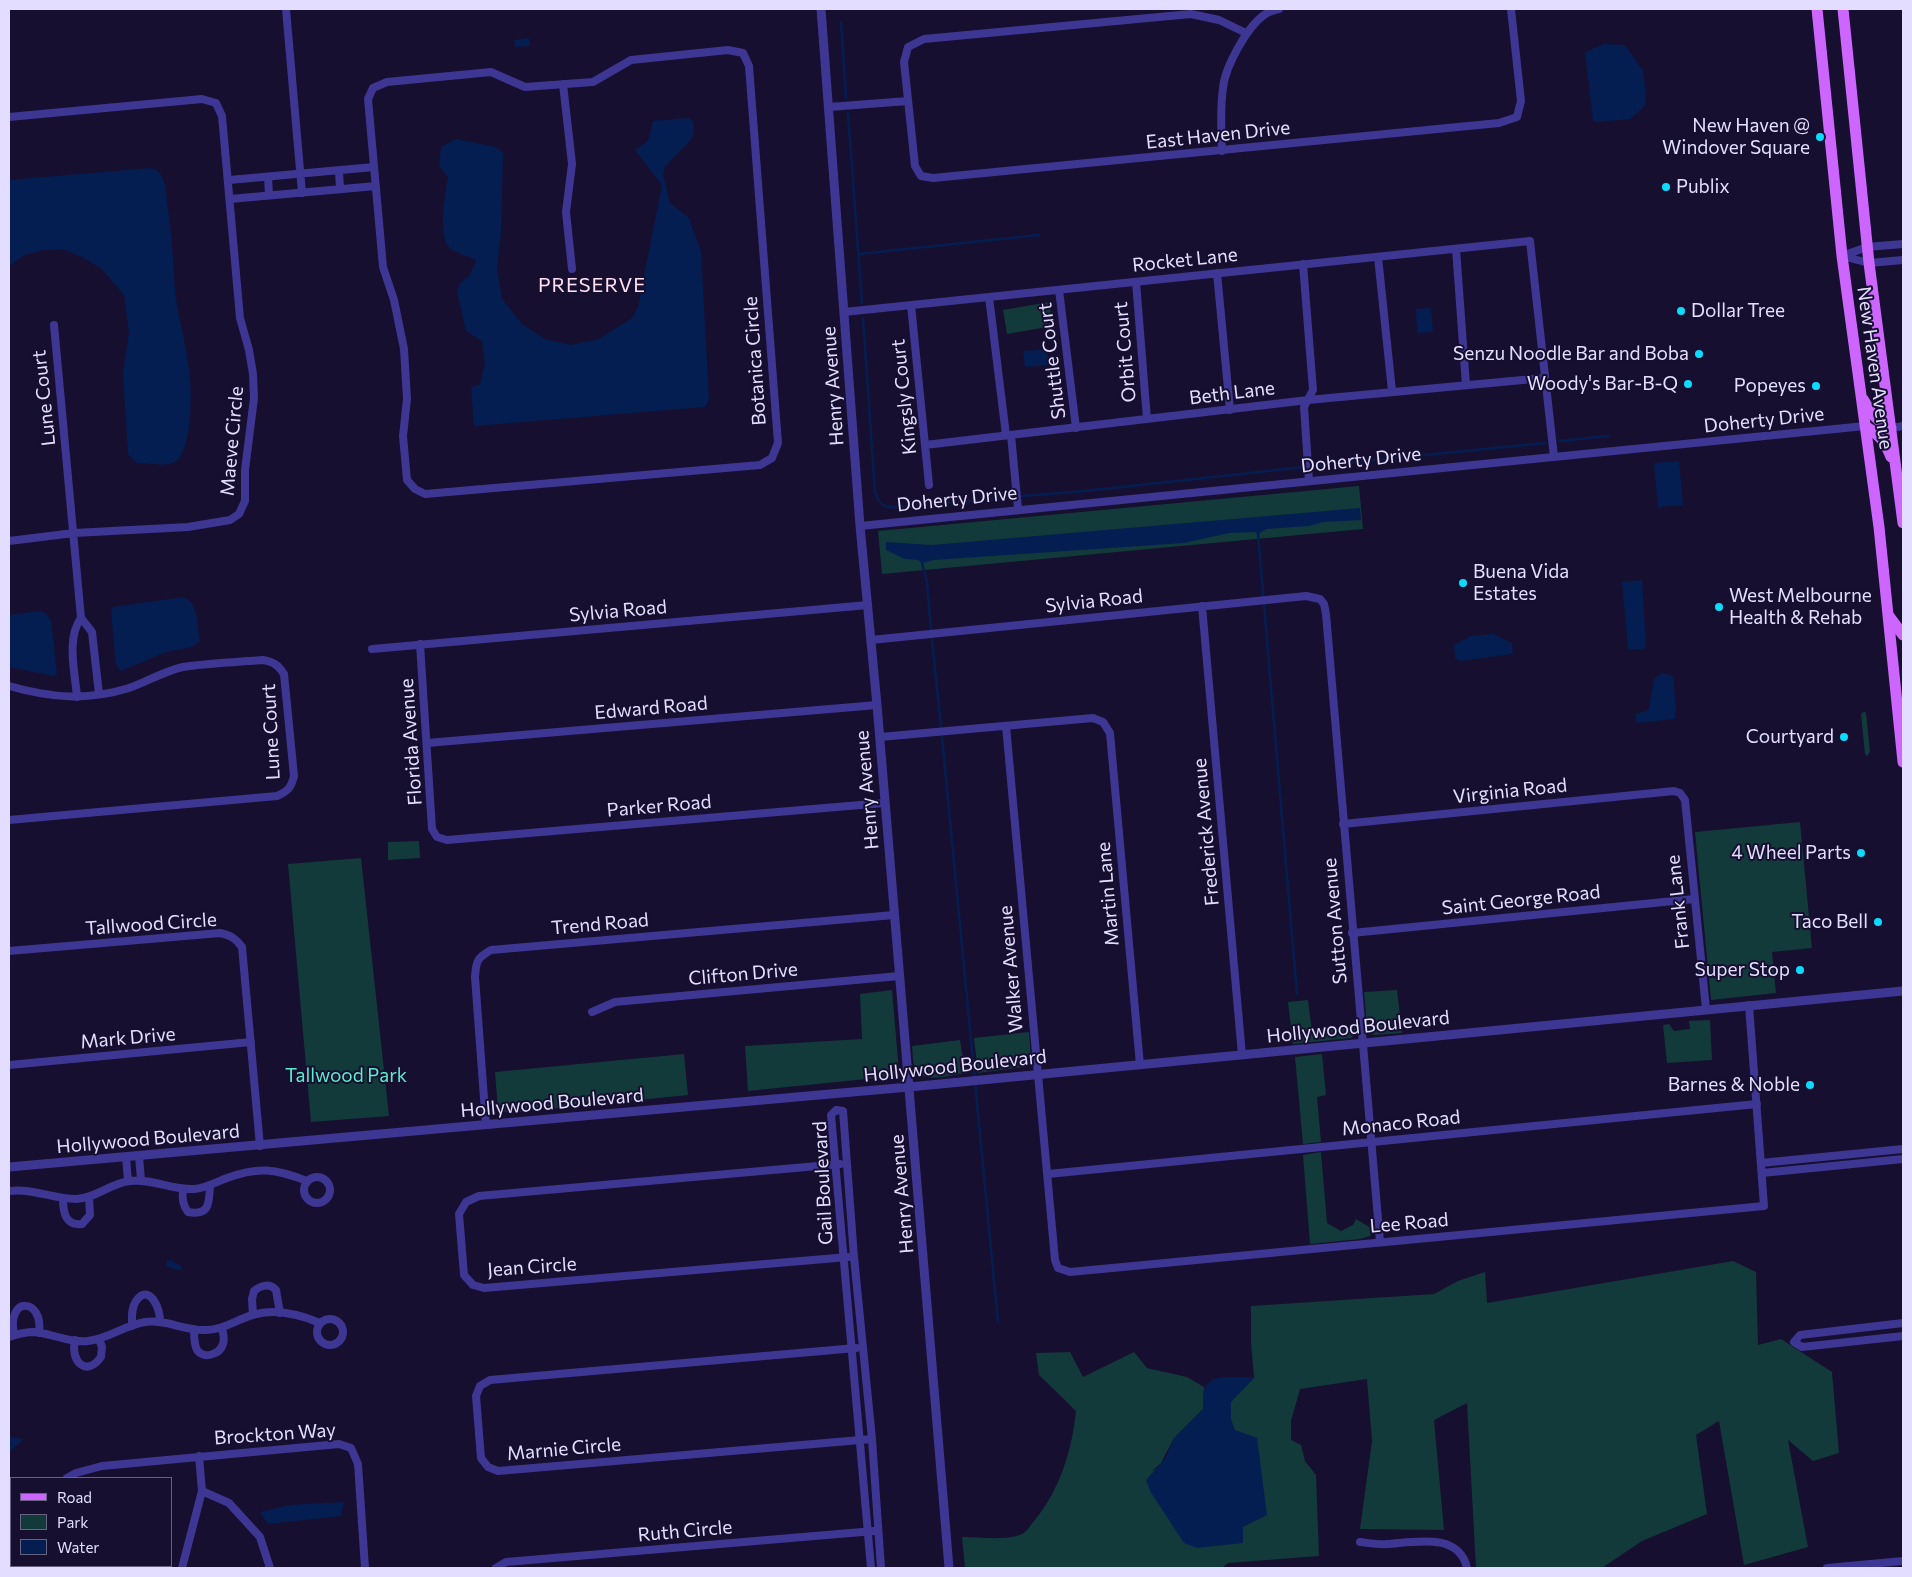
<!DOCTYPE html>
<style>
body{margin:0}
#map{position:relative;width:1912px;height:1577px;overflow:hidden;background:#160f2f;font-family:Commissioner,sans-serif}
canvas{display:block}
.frame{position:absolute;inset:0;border:10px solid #e3deff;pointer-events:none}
.legend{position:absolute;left:10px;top:1477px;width:162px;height:90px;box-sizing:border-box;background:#160f2f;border:1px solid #686282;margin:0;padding:6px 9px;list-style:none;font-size:15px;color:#e3deff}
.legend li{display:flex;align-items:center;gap:10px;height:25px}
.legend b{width:25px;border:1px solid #686282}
</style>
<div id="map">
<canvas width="1912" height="1577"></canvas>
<div class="frame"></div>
<ul class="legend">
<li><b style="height:6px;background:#cd65ff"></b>Road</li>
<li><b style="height:14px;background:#123a3a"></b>Park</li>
<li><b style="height:14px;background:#051e52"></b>Water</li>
</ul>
</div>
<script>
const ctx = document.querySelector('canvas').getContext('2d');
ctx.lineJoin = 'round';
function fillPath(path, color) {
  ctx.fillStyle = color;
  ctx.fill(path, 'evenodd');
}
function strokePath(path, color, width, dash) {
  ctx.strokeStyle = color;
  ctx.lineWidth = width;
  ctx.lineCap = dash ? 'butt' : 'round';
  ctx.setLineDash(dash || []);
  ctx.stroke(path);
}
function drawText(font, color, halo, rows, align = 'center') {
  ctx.font = font + ' Commissioner,sans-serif';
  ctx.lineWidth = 4;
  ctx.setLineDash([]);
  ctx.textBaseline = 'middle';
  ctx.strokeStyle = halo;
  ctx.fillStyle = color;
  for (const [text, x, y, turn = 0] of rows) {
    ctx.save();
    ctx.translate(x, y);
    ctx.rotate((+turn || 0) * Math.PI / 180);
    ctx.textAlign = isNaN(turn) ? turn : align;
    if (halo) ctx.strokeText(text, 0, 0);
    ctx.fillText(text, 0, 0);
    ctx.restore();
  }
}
const green = new Path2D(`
 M1049,302L1053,326L1007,334L1003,310Z
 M1359,486L1363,529L882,574L878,531Z
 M1864,711L1866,713L1870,752L1867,756L1865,754L1861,714Z
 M1800,822L1812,948L1772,952L1776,993L1711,1000L1695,832Z
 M419,841L420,858L388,860V842Z
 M361,858L389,1116L311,1122L288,864Z
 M892,990L899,1072H891L886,1077L748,1091L745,1046L862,1039L860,994Z
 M1397,990L1402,1033L1373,1035L1367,1027L1364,992Z
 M1308,1000L1312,1032L1356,1027L1354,1035L1351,1038L1293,1044L1288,1002Z
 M1710,1020L1712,1060L1667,1063L1663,1025L1669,1024L1674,1031L1690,1029L1689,1021Z
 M1029,1032L1031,1058L1030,1064L1024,1067L978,1073L974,1038Z
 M960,1040L965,1073C951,1075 924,1084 916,1070C912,1063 913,1053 912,1046Z
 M684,1054L688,1095L509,1113L498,1110L495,1072Z
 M1322,1054L1326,1095L1317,1097L1321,1142L1303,1144L1295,1057Z
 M1321,1152L1327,1223L1341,1231L1353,1225L1356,1219L1374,1230L1370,1236L1360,1239L1310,1244L1303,1155Z
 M1733,1261L1756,1272L1758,1345L1781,1339L1832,1372L1839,1453L1813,1461L1788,1440L1808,1547L1744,1565L1719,1421L1696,1435L1707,1514L1642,1541L1602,1568H1476L1467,1403L1434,1420L1444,1530L1360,1529L1372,1441L1367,1379L1300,1389L1291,1421V1440L1301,1445L1305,1461L1316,1475L1319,1556L1228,1563L1222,1568H965L962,1537C978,1537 1008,1541 1022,1534C1027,1532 1031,1524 1035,1520C1060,1489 1072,1450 1076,1411L1039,1375L1036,1353L1070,1352L1083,1377L1134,1352L1147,1368L1187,1377L1204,1387L1203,1409L1174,1438L1161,1463L1152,1471L1235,1430L1231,1420V1402L1254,1377L1251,1343V1306L1434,1294L1458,1281L1485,1272L1487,1303Z`);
const water = new Path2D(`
 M529,38L530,46L515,47L514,40Z
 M1604,44L1625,45L1643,71L1646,94L1645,106L1630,119L1596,122L1593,121L1585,52Z
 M689,118L693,122L694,133L690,141L666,165L663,173L670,203L689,218L701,252L709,400L705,407L474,426L471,387L480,385L485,363L482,341L466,331L457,291L460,283L470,275L476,260C468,256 458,254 451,249C437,239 445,192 448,177L439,166L441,147L456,139L495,147L503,152L501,232L497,269L502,299L522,324L545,339L571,345L599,339L632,318L638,307L662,185L635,150L648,141L653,121Z
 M150,168C156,170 159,171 162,177C166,184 166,195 167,203C172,232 173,261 175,291C178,317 186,343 189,370C192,389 193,451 175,462C165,467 147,463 137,463L128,454L123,373L129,332L124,295L102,269L82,257L62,249L43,250L25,255L9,266V180Z
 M1431,308L1433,332L1417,333L1416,309Z
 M1047,349L1049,365L1025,367L1023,351Z
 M1679,461L1683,505L1658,507L1654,463Z
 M1360,508L1361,520L1323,522L1309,526L1267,529L1258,534L1255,532L1229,533L1184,543L934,560L922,563L918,560L905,559L886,550V542L932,545Z
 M1642,580L1646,646L1644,649H1628L1622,582Z
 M183,597C199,602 197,627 200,641L192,647L166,652L121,671L116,665L111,612L113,607Z
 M39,611L46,613L51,621L57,673L54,676L9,667V615Z
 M1493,634L1512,643L1513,654L1460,661L1455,658L1454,645L1471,636Z
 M1662,673L1673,676L1676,708L1675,719L1637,723L1635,714L1647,711L1649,708L1654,679Z
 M1775,732L1777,741L1764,744L1762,735L1772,734Z
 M171,1260L181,1266L182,1270H177L166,1266L167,1261Z
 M1221,1377H1255L1231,1402V1420L1235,1430L1257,1438L1267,1515L1243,1527V1543L1197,1548L1184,1543L1150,1491L1146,1480L1165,1459L1174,1438L1203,1409C1204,1390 1200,1383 1221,1377Z
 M9,1437L24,1439L9,1452Z
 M344,1502L341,1516L268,1524L260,1512L289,1505Z
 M39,1566H160L159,1568H40Z`);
const stream = new Path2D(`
 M841,22L846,98
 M848,113L862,303
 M859,254L1039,235
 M863,318L875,492C879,507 887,508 901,507L1007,498
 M1559,441L1609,436
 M1315,466L1545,443
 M1022,496L1085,491L1305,467
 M1258,534L1297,994
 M922,563L927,582L931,629
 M932,639L941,727
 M942,737L998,1322`);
const minor = new Path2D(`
 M286,9L302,193
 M1246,33L1219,20L1191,14L924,39L908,47L904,62L915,166L921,176L933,178L1499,123L1517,117L1521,101L1511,9
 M728,50L743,53L749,66L778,443L772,458L760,465L425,494L415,489L407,480L403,436L407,399L404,349L394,300L383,267L368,99L373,88L387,82L491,72L525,87L593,82L631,60Z
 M563,84L572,164L566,212L572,269
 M829,107L908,101
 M9,117L202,99L216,103L222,116L240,318L249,350L253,374L254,398L245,470V501L239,514L230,520L188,527L74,533L9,541
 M1222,151C1221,130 1220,109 1223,88C1225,67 1247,27 1264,15C1268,12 1274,10 1279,9
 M339,171L340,189
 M268,177L269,195
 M229,180L374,167
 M230,199L376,186
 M1456,249L1466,385
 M1842,256L1867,247L1903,244
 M1842,256L1869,263L1903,260
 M1378,257L1392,391
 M1303,264L1313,390L1304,407L1309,481
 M1217,273L1230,410
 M1136,282L1147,419
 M1059,290L1076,428
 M989,297L1006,435
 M911,305L929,485
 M844,312L1530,241L1554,457
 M54,325L81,618L92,632L99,694
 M1891,428L1903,426
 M1011,435L1018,509
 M925,445L1308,400L1544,378
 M860,526L1865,426
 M1202,606L1242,1055
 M871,640L1306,596L1320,599L1324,604L1326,614L1380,1242
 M420,644L432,829L437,837L447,840L884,803
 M372,649L868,605
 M9,686C51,698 87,701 129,688C147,682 164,671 183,667C209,663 237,662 263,660C274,662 278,665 284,674L294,776C291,788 288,791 277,796L9,820
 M77,697C75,672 66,639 81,618
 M1006,726L1055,1260L1058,1268L1070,1272L1764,1206L1749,1005
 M880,737L1093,718L1103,722L1110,733L1140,1065
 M427,743L877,705
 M1343,824L1674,791L1680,793L1685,800L1706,1009
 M1352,933L1694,899
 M9,951L220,933C231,935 236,939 242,947L260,1146
 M592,1012L615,1002L899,976
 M9,1065L251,1042
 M486,1125L475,977C476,961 477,958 491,950L894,915
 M139,1156L141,1180
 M126,1157L128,1181
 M1761,1163L1903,1149
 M840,1164L479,1196L466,1202L459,1214L464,1275L473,1285L484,1288L848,1257
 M1762,1173L1903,1159
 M1048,1174L1757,1104
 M304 1190a13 13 0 1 1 26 0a13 13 0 1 1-26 0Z
 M183,1189C182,1197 182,1205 188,1212C210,1216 209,1203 210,1185
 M9,1191C32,1188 53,1199 76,1199C96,1198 111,1183 130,1181C151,1178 171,1190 194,1189C206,1188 216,1182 227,1178C259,1166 276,1169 307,1181
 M63,1198C63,1212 65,1226 82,1224L90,1215L89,1197
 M253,1315L252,1299L254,1291C261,1285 270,1283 276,1290L280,1313
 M317 1332a13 13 0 1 1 26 0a13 13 0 1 1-26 0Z
 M1903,1323L1800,1335L1794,1342L1802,1347L1903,1336
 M132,1326C132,1318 131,1308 136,1301C149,1282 161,1309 160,1322
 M194,1330C194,1336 194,1344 197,1350C204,1360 220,1354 223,1344C225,1339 223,1333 222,1328
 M14,1335C6,1295 44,1298 39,1333
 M9,1337C17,1334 26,1332 35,1332C53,1334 70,1343 88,1341C108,1339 125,1325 145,1322C166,1319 185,1331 206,1330C224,1330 239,1318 256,1314C277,1309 301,1315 320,1323
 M75,1340C70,1361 86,1378 101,1357L102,1347L99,1339
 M856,1348L490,1380L480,1386L476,1396L481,1458L488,1467L498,1471L872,1439
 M67,1478L76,1473L102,1466L339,1444L351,1448L358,1464L365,1568
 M202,1491L229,1503L260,1537L270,1568
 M9,1535L11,1536
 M1360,1542C1369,1543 1378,1545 1387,1544C1415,1542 1459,1532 1467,1568
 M9,1558L11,1548
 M182,1568L202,1491L199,1456
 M496,1568L506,1562L874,1531
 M871,1568L831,1115L836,1110L843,1111L854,1257L872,1439L881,1568
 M1827,1568L1903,1561`);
const tertiary = new Path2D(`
 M821,9L860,526L877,705L949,1568
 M9,1167L909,1087L1903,991`);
const primary = new Path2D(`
 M1817,9L1842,256L1879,527L1903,762
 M1843,9L1869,263L1903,523
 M1863,399C1871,413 1876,421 1891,428
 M1865,426C1879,434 1885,442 1891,457
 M1889,616L1903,635`);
const markers = [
 [1820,137,5,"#0adbff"],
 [1666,187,5,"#0adbff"],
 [1681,311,5,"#0adbff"],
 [1699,354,5,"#0adbff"],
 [1688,384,5,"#0adbff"],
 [1816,386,5,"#0adbff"],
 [1463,583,5,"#0adbff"],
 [1719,607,5,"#0adbff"],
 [1844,737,5,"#0adbff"],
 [1861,853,5,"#0adbff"],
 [1878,922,5,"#0adbff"],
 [1800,970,5,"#0adbff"],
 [1810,1085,5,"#0adbff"]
];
const poiNames = [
 ["New Haven @",1810,126],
 ["Windover Square",1810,148],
 ["Publix",1676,187,"left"],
 ["Dollar Tree",1691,311,"left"],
 ["Senzu Noodle Bar and Boba",1689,354],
 ["Woody's Bar-B-Q",1678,384],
 ["Popeyes",1806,386],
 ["Buena Vida",1473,572,"left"],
 ["Estates",1473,594,"left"],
 ["West Melbourne",1729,596,"left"],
 ["Health & Rehab",1729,618,"left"],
 ["Courtyard",1834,737],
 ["4 Wheel Parts",1851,853],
 ["Taco Bell",1868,922],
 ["Super Stop",1790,970],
 ["Barnes & Noble",1800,1085]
];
const streetNames = [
 ["East Haven Drive",1218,135,-6],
 ["Rocket Lane",1185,260,-6],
 ["Orbit Court",1125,352,-95],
 ["Botanica Circle",755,361,-94],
 ["Shuttle Court",1052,361,-97],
 ["New Haven Avenue",1875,368,82],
 ["Henry Avenue",833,386,-94],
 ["Beth Lane",1232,393,-7],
 ["Kingsly Court",904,397,-96],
 ["Lune Court",44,398,-96],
 ["Doherty Drive",1764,420,-6],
 ["Maeve Circle",232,441,-85],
 ["Doherty Drive",1361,460,-6],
 ["Doherty Drive",957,499,-6],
 ["Sylvia Road",1094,601,-6],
 ["Sylvia Road",618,611,-5],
 ["Edward Road",651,708,-5],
 ["Lune Court",271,732,-93],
 ["Florida Avenue",411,742,-94],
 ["Henry Avenue",867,790,-95],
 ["Virginia Road",1510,791,-6],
 ["Parker Road",659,806,-5],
 ["Frederick Avenue",1206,832,-95],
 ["Martin Lane",1108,894,-95],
 ["Saint George Road",1521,900,-6],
 ["Frank Lane",1678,902,-96],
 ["Sutton Avenue",1335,921,-95],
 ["Tallwood Circle",151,924,-4],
 ["Trend Road",600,924,-5],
 ["Walker Avenue",1011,969,-95],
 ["Clifton Drive",743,974,-5],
 ["Hollywood Boulevard",1358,1027,-6],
 ["Mark Drive",128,1038,-5],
 ["Hollywood Boulevard",955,1066,-6],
 ["Hollywood Boulevard",552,1103,-5],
 ["Monaco Road",1401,1123,-6],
 ["Hollywood Boulevard",148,1139,-5],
 ["Gail Boulevard",823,1183,-93],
 ["Henry Avenue",902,1194,-95],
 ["Lee Road",1409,1223,-5],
 ["Jean Circle",532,1267,-4],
 ["Brockton Way",275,1434,-4],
 ["Marnie Circle",564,1449,-5],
 ["Ruth Circle",685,1531,-5]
];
const parkNames = [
 ["Tallwood Park",346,1076]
];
const neighbourhoodNames = [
 ["PRESERVE",592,285]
];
fillPath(green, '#123a3a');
fillPath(water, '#051e52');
strokePath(stream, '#051e52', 2.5);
strokePath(minor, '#3e3693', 8);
strokePath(tertiary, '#3e3693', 9);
strokePath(primary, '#cd65ff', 11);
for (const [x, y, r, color] of markers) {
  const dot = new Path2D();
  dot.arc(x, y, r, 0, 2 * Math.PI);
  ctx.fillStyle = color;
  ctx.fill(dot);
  strokePath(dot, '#160f2f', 2);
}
drawText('19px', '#e3deff', '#160f2f', poiNames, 'right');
drawText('19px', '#e3deff', '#160f2f', streetNames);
drawText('19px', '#5ceccf', '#160f2f', parkNames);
ctx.letterSpacing = '1px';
drawText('20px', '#ffe0f2', '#160f2f', neighbourhoodNames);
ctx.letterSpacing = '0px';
</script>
